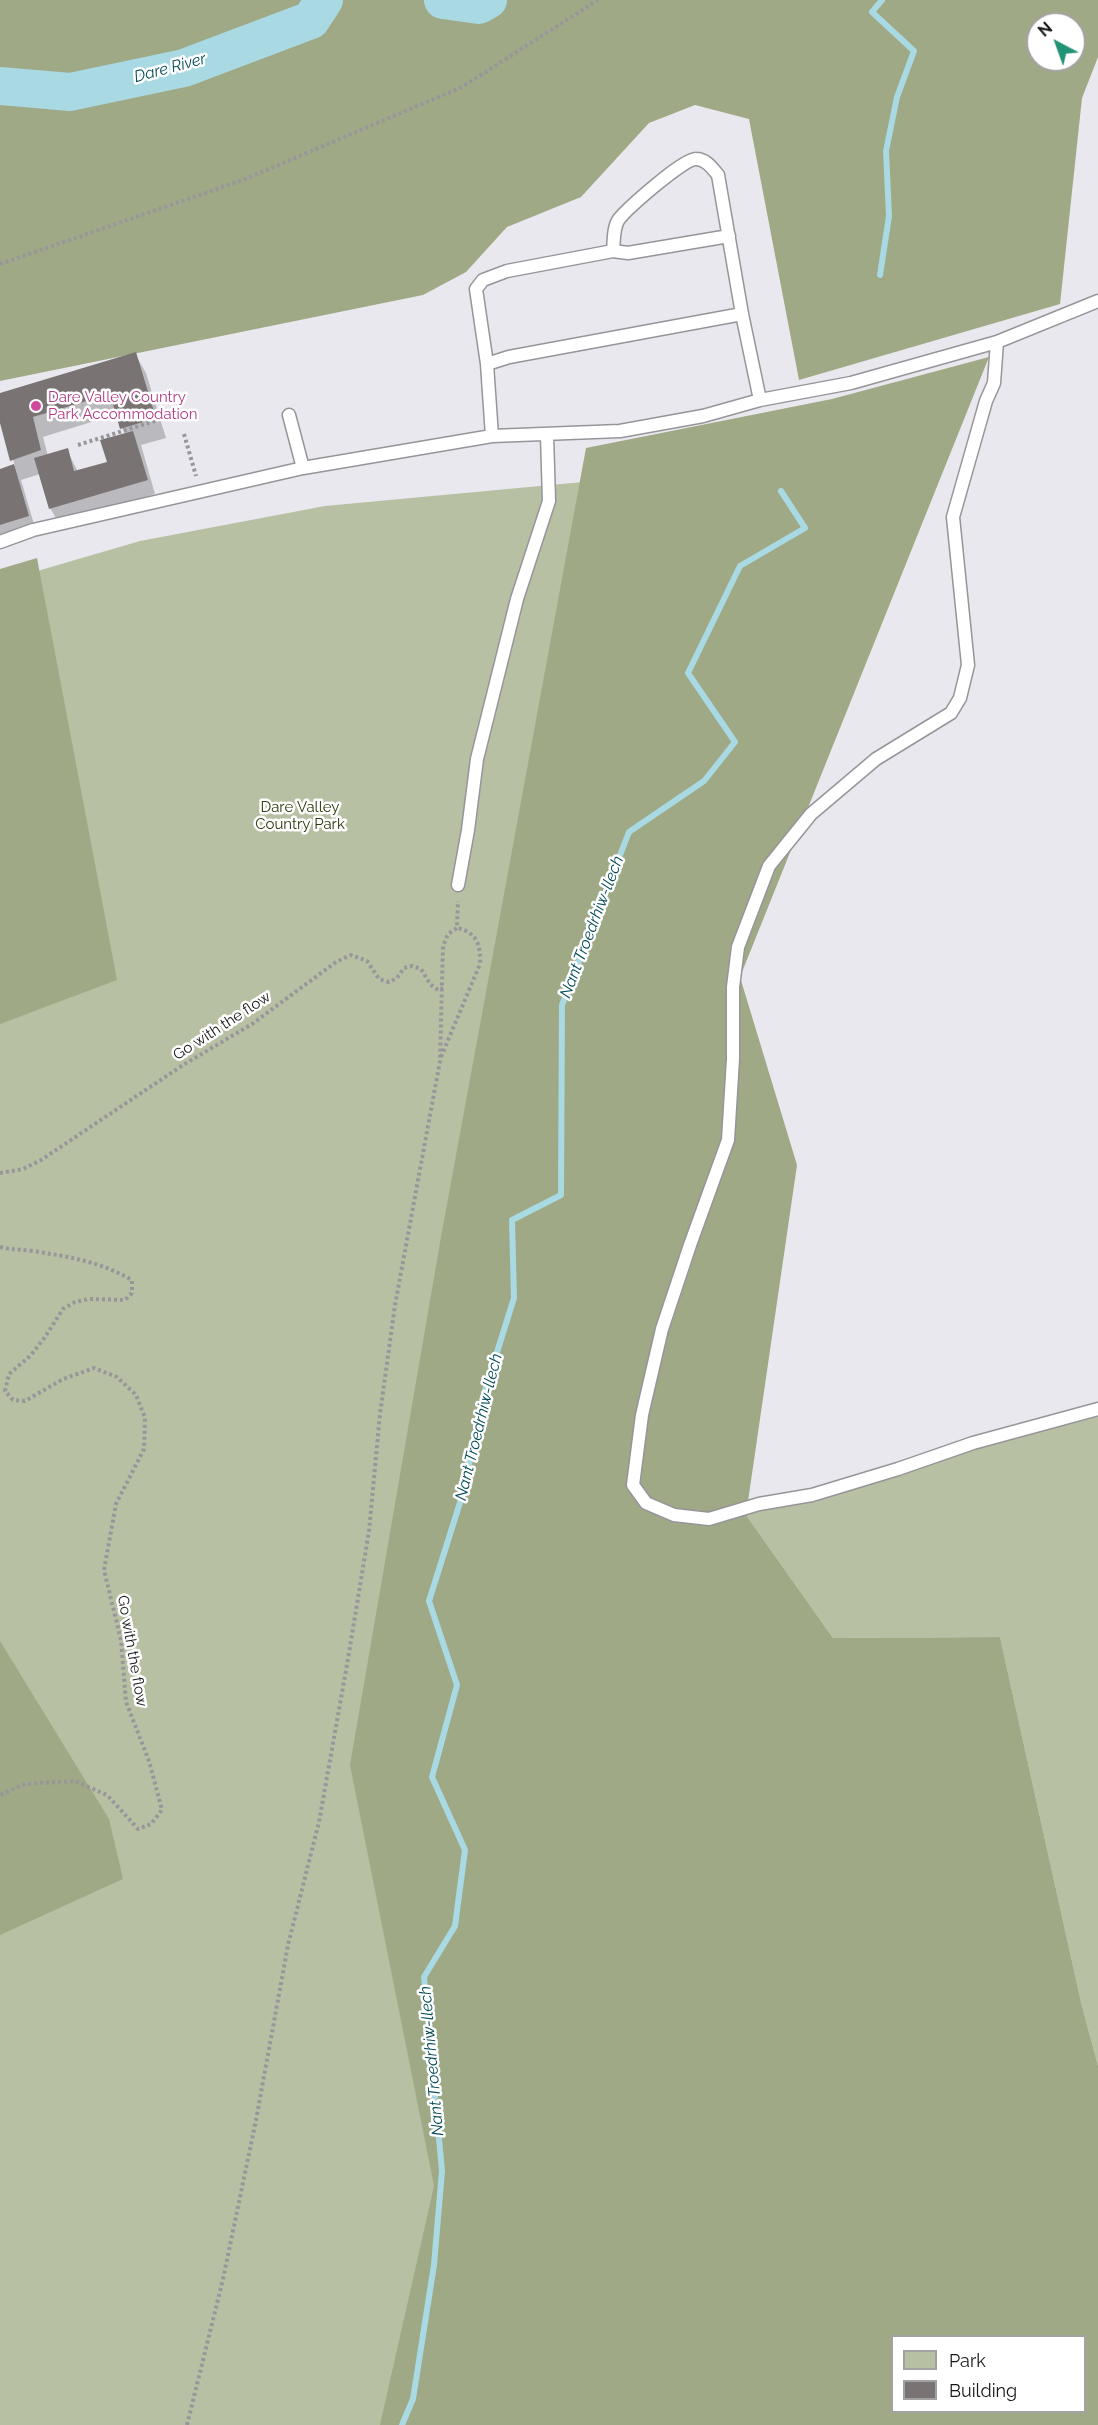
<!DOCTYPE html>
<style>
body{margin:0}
#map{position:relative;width:1098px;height:2425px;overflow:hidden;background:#e8e8ee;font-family:Raleway,sans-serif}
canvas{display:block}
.legend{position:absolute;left:891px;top:2335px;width:195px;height:78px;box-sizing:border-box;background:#fff;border:2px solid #a2a2a3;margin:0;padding:8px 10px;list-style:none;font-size:18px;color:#171719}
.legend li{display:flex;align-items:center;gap:12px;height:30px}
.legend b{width:30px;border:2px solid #a2a2a3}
.north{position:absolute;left:1026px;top:12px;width:60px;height:60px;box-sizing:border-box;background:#fff;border:2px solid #a2a2a3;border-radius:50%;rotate:319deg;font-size:16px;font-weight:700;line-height:24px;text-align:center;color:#171719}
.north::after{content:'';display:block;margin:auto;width:21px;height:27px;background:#239375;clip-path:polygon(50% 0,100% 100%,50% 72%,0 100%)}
</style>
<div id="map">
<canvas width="1098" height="2425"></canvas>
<ul class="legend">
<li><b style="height:16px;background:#b7c0a3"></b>Park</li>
<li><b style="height:16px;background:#7a7373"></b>Building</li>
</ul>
<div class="north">N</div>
</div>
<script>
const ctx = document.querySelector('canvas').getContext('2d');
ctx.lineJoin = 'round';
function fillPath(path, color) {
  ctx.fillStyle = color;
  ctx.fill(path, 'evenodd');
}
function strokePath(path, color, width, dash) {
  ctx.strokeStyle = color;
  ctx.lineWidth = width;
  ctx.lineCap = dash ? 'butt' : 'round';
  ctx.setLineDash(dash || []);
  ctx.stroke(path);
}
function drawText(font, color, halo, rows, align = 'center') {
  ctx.font = font + ' Raleway,sans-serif';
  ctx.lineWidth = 5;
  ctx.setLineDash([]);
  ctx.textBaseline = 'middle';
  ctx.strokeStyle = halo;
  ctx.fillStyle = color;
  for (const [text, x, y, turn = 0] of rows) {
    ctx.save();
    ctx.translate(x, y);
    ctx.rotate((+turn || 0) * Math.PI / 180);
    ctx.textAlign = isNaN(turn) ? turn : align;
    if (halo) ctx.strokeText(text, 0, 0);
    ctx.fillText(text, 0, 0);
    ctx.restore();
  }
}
const green = new Path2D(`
 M626,478L435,2183L397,2425H0V582L140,541L325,506Z
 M1098,1410V2066L1081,2002L1000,1637L833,1638L746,1515Z`);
const forest = new Path2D(`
 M0,0H1098V57L1082,98L1060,304L799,380L749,119L695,105L649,123L581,197L507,227L466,272L423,295L0,381ZM1038,24H1074V60H1038Z
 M989,357L740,977L797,1165L746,1515L833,1638L1000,1637L1081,2002L1098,2066V2425H380L434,2186L350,1765L441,1237L586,448L832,399ZM892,2336H1084V2412H892Z
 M37,558L117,980L0,1024V569Z
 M0,1641L109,1819L123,1879L0,1935Z`);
const shadow = new Path2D(`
 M135,354L146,373L166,438L141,445L155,494L59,523L50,508L40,474L21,480L36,531L4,540L6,547L0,549V470L15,466L0,418V394ZM117,414L125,435L109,463L78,472L67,450L48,456L43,437Z`);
const stream = new Path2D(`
 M880,275L889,216L886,151L897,97L914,51L872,12L882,0
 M402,2425L413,2399L434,2265L442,2171L424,1977L455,1926L465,1850L432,1777L457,1685L429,1601L463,1493L483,1397L514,1298L512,1220L561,1195L562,1005L629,832L704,781L735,742L688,673L740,566L805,528L781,491`);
const river = new Path2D(`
 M443,0L479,5L488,0
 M0,86L70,92L184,68L311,20L324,0`);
const building = new Path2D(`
 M136,352L156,418L120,429L110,394L33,417L41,450L10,461L0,423V393Z
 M133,431L148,480L49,509L34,458L68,448L74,471L107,462L100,440Z
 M14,464L29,516L0,525V469Z`);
const path = new Path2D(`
 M0,264L243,180L462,87L598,0
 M184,434L196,476
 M78,445L177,414
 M441,1057L480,964C481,946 477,932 457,928
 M0,1173L23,1169L41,1160L183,1065L252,1024L336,962L351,955L367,961L379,979L389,982L397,978L404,968L412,966L421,969L430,984L438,990L443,988
 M0,1247C11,1250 21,1249 33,1251C70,1257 98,1261 132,1280V1293L125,1300L89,1299L75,1302L63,1309L43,1340L30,1356L9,1374L5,1391L13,1400L25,1401L63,1379L94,1368L117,1377L136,1395L145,1418L144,1449L116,1504L104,1570L121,1640L126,1702L149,1761L162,1810L151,1824L138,1829L107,1795L75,1781L25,1784L0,1795
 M187,2425L223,2279L256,2120L288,1945L319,1822L348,1659L369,1531L380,1414L395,1305L440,1061L443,946L448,934L457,928L458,901`);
const lane = new Path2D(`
 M613,251C614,242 613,227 619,219C628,208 684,158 696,159C706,159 712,168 718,175L742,314L760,400
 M997,342L994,383L986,401L953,517L968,665L960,698L951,713L876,759L811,814L769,866L738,947L733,987V1059L728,1140L690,1245L662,1329L642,1415L633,1485L646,1503L674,1515L709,1519L759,1504L812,1495L898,1469L973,1443L1098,1409
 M487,364L509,357L742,314
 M289,415L303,468
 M492,436L487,364L476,289L483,280L507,271L613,251L628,253L729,236
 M0,542L33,530L303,468L492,436L620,431L703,416L760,400L851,383L997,342L1098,301
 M458,885L468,830L477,759L517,599L549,501L547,435`);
const markers = [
 [36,406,6,"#d1479c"]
];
const hotelNames = [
 ["Dare Valley Country",48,397],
 ["Park Accommodation",48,414]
];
const parkNames = [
 ["Dare Valley",300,807],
 ["Country Park",300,824]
];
const streetNames = [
 ["Go with the flow",222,1026,-33],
 ["Go with the flow",132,1651,80]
];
const waterNames = [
 ["Dare River",170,68,-15],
 ["Nant Troedrhiw-llech",592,927,-69],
 ["Nant Troedrhiw-llech",479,1427,-76],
 ["Nant Troedrhiw-llech",432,2061,-95]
];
fillPath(green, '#b7c0a3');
fillPath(forest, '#9fa985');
fillPath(shadow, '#0003');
strokePath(stream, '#a9d9e3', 6);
strokePath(river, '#a9d9e3', 38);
fillPath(building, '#7a7373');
strokePath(lane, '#95959a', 15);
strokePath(path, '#97979b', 4, [3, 3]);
strokePath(lane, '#fff', 12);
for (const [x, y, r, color] of markers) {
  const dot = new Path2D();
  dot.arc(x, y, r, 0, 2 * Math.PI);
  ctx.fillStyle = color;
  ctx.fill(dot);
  strokePath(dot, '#fff', 2);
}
drawText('15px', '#b23c85', '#fff', hotelNames, 'left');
drawText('15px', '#2e370c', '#fff', parkNames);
drawText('15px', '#171719', '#fff', streetNames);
drawText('italic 16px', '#034b57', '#fff', waterNames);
</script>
